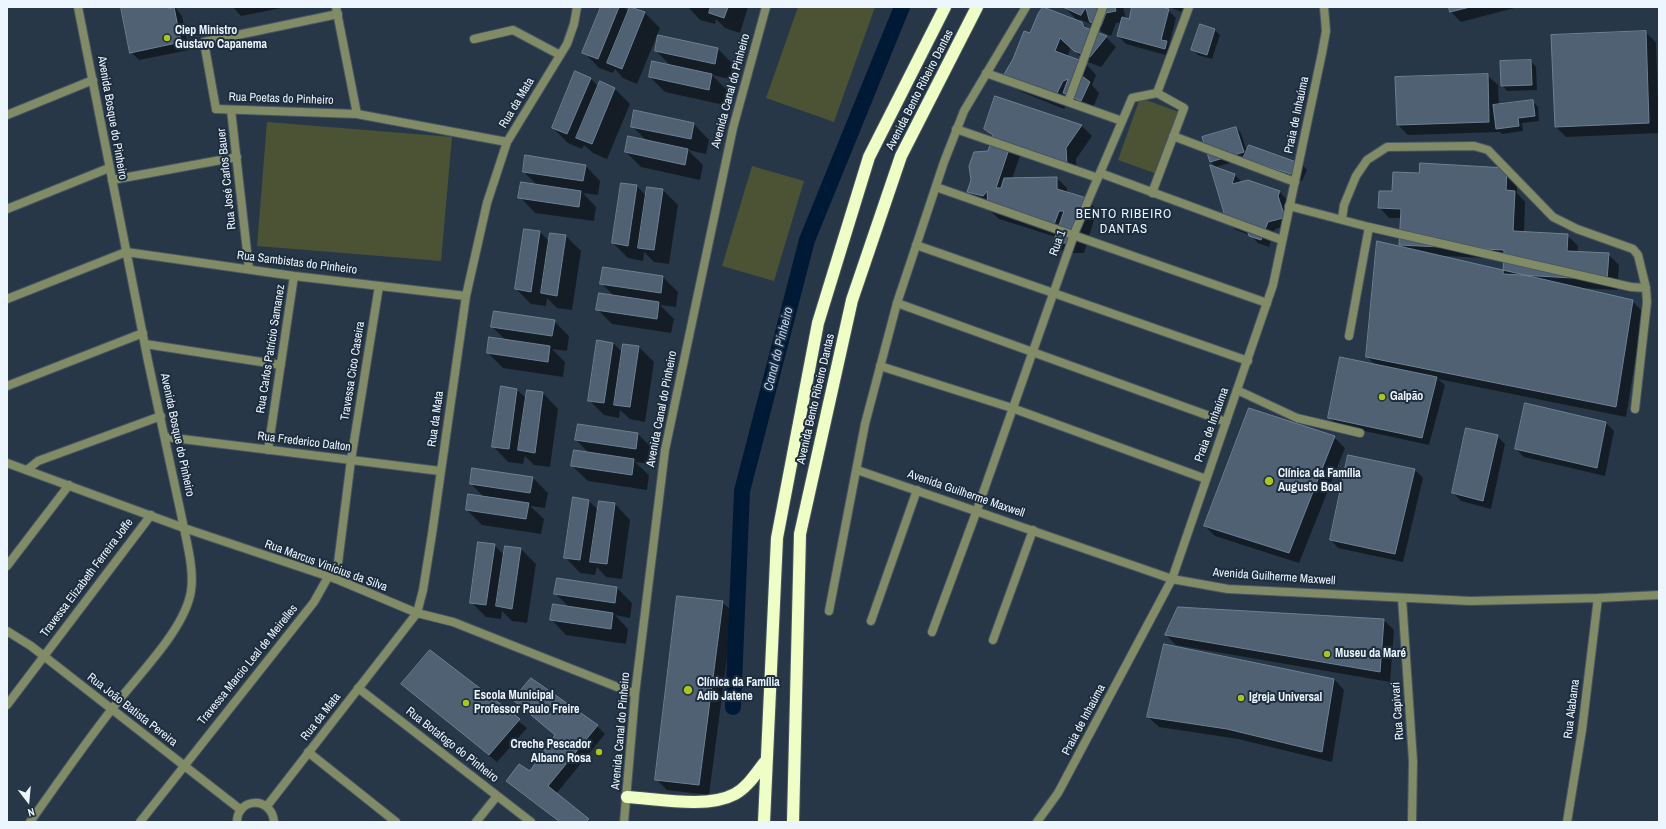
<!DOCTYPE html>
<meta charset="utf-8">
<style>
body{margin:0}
#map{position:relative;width:1666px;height:829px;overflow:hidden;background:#273748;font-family:"Archivo Narrow",sans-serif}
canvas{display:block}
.frame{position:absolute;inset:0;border:8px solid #edf5fe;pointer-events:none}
.north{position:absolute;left:8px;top:781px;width:40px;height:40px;-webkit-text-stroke:3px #1d2d3d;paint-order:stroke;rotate:164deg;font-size:11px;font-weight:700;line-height:16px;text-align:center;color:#edf5fe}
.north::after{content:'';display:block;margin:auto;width:14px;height:18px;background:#edf5fe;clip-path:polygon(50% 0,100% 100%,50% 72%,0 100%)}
</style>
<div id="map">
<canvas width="1666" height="829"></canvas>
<div class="frame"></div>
<div class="north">N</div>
</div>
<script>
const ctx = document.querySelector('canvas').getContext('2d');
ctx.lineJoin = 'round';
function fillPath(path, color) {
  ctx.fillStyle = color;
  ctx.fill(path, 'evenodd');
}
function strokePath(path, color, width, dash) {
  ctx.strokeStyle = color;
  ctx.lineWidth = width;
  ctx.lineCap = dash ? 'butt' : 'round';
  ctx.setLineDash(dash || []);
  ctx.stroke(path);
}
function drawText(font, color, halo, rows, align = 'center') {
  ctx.font = font + ' "Archivo Narrow",sans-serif';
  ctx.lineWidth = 4;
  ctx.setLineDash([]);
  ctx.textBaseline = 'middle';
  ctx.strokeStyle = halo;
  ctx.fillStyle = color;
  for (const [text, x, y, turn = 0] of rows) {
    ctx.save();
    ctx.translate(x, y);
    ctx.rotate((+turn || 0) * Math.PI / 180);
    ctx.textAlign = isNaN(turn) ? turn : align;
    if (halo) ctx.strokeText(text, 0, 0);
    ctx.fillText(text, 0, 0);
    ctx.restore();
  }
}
const green = new Path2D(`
 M798,7H875L834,122L766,98Z
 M1140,98L1179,112L1157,174L1118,160Z
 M267,122L452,137L441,261L257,246Z
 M752,166L804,181L774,281L722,266Z`);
const shadow = new Path2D(`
 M122,7H175L182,16L189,50L139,60L131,52Z
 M233,7H287L241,16Z
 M602,7H624L629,12L631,8L645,13L660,28L637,84L623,78L615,69L613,73L599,68L584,52Z
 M688,7H748L740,33L725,28L716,19L715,24L700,20Z
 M1064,7H1123L1126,19L1129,20L1133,7H1157L1168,10L1176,18L1169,45L1175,50L1173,57L1126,44L1118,36L1122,22L1116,23L1111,36L1102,32L1092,23L1091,24L1079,19L1089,30L1106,37L1116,47L1101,67L1085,61L1071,47L1067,57L1086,64L1096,75L1092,85L1099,93L1092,110L1069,99L1064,109L1022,92L1015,87L1030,35L1078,21Z
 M1170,7H1183L1181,12Z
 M1450,7H1518L1461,22L1451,12Z
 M1215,30L1220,35L1212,59L1198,55L1193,50Z
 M1645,32L1656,42L1659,133L1566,137L1556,127Z
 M718,49L733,64L730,79L712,75L727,90L724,105L665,92L650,77L671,66L656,51Z
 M1531,61L1536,67L1537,90L1507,91L1502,85Z
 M1487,75L1498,85L1499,106L1533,102L1538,107L1539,121L1522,123L1523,131L1502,134L1500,132L1408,135L1398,125Z
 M590,78L599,87L614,88L630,104L607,159L593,153L584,145L582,149L568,143L553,128Z
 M995,98L1082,126L1092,136L1076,159L1077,175L1032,160L1021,153L1012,179L1057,178L1067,188V193L1087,199L1097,210L1084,253H1065L1054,243L1056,237L999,219L968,191L988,152L994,137L985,128Z
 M694,124L709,140L706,154L688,150L703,165L700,180L641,167L626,152L647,141L632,126Z
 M1236,128L1241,133L1247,152L1302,164L1307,170L1302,181L1244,159L1216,167L1211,162Z
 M585,165L600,181L598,195L583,193L596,207L594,221L535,213L520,197L537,185L524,172Z
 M1212,166L1235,175L1242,182L1280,192L1287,200L1286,204L1290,225L1275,229L1269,247L1258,243L1250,235L1236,230L1228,222Z
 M1507,169L1517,179V193L1525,202L1524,233L1567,235L1578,246L1577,253L1608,254L1619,265L1617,290L1580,288L1632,301L1643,312L1626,417L1438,379L1445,385L1429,445L1337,425L1329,417L1376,365L1367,357L1404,248L1400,244L1402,218H1389L1379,207L1393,192L1420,174ZM1444,256L1505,259L1504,271L1444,257Z
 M637,186L646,196L663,190L678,205L669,264L654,262L644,252L643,261L628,258L613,243Z
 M540,232L550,242L551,234L566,236L581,251L572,310L557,308L547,298L546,306L531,304L516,289Z
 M663,277L678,292L676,307L660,305L674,319L671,333L612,324L597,309L615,297L601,283Z
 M554,321L569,336L567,351L552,349L565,362L563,377L503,368L488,353L506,340L492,327Z
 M613,343L623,353L639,347L654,362L645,422L630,419L620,410L619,418L604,415L589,400Z
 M502,387L517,390L527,399L528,391L543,393L558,409L550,467L534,465L525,456L523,464L508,462L493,446Z
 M1526,404L1606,423L1614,431L1605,476L1524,457L1516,449Z
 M579,425L638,434L653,449L651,464L635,462L649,475L647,490L588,481L572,466L590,454L576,440Z
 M1497,436L1505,444L1491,509L1461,501L1453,493Z
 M1334,437L1345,448L1299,563L1215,536L1205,526Z
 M1349,457L1415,470L1423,478L1403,562L1338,548L1331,540Z
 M533,478L548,493L545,508L530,506L544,519L541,534L482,525L467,510L484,497L471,484Z
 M589,501L599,511L600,502L615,504L630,520L622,579L606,577L597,567L595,575L580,573L565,557Z
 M494,545L504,555L521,549L536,564L527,623L512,621L502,611L501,619L486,617L471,602Z
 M558,579L617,588L632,603L630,618L615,615L628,629L626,644L566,635L551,619L569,607L556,594Z
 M722,602L733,612L709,795L667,790L656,779Z
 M1384,620L1394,630L1390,682L1176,645L1166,635Z
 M430,651L527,728L497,762L410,691Z
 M1334,679L1344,690L1332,762L1238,739L1159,727L1148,717Z
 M514,700L597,726L605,734L556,794L591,822H559L507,781L530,772L555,735Z`);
const canal = new Path2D(`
 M733,707L742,491L807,240L902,7`);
const building = new Path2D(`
 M121,7H169V9L174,7L181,42L130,53Z
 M601,7H619L598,59L582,53Z
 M630,7L645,12L622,69L607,63Z
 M711,7H728L724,18L709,13Z
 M1043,7L1082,22L1084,27L1107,36L1090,57L1074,51L1060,38L1055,51L1087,63L1082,76L1090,82L1081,101L1063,93L1068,79L1063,81L1054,99L1003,76L1013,59L1024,31L1030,33L1038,14Z
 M1063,7H1086L1081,15Z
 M1086,7H1115L1116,11L1106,13L1101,26L1090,22Z
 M1132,7H1161L1169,9L1161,40L1167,41L1165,49L1117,36L1122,17L1129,19Z
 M1449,7H1470L1450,12Z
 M1200,24L1215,29L1207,55L1191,50Z
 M1646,31L1649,123L1555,127L1551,35Z
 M658,35L718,48L715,64L655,51Z
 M1531,60L1532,85L1501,86L1500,61Z
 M652,61L712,74L709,90L649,77Z
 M575,71L591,78L567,134L552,128Z
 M1488,74L1489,122L1397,125L1395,77Z
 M600,81L615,88L592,144L576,138Z
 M995,96L1082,125L1066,148L1067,165L1020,150L1011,143L996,188H1001L1004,178L1057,177V189L1087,198L1074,243H1053L1064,211H1059L1052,230L988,208L987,191L983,196L967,192L971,180L969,166L974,152L988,151L993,135L984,129Z
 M1533,100L1535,116L1518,118L1519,126L1496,129L1493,105Z
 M634,110L694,123L691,139L631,127Z
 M1236,127L1244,152L1210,162L1202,137Z
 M628,136L688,149L685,165L625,152Z
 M1249,145L1302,164L1297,176L1243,159Z
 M525,155L586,165L583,181L523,172Z
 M1420,163L1507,168L1506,190L1515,191L1513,231L1568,234L1567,251L1609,253L1607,280L1503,274L1504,250L1399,245L1401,209L1378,208L1379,191H1392L1393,172L1419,173Z
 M1210,165L1235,174L1232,184L1248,180L1280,191L1278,196L1284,214L1283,218L1268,222L1261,240L1249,236L1247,229L1227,222Z
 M521,182L581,191L579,207L518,198Z
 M621,183L637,185L628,246L612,243Z
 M647,187L663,189L654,250L638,248Z
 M524,229L540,231L531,292L515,289Z
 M550,233L566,235L557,296L541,293Z
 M1377,241L1633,300L1616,407L1366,357Z
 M603,267L663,276L661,293L600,284Z
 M599,293L659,302L657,319L596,310Z
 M494,311L555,320L552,336L491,327Z
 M489,337L550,346L548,362L487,353Z
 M597,340L613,343L604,403L588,401Z
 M623,344L639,346L630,407L614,405Z
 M1340,357L1437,377L1422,438L1328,418Z
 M501,386L517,389L509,449L492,447Z
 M527,390L543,392L535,453L518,450Z
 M1525,403L1606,422L1597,468L1515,449Z
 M1249,408L1335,436L1289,553L1204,526Z
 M578,424L638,433L636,449L575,440Z
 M1466,428L1498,435L1483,501L1452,493Z
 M574,450L634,459L632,475L571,466Z
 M1348,455L1415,469L1395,554L1330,540Z
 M472,468L533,477L530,493L470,484Z
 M468,494L529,503L526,519L466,510Z
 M573,497L589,500L580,560L564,558Z
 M599,501L615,503L607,564L590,562Z
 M478,542L495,544L486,605L470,603Z
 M505,546L521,548L512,609L496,606Z
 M557,578L617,587L615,603L554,594Z
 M677,596L723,601L699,785L655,780Z
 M553,604L613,613L611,629L550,620Z
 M1178,607L1384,619L1380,672L1165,635Z
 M1164,644L1334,679L1322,752L1227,729L1147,717Z
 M430,650L520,719L489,755L401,684Z
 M531,678L598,725L548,786L589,819L586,822H560L506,781L519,764L530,771L555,735L513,700Z`);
const service = new Path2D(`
 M474,39L513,30L560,55
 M986,73L1122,121
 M1068,102L1103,7
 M216,109L204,42L338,14
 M231,110L249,269
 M956,129L1098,178
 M1173,136L1295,182
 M1100,173L1282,240
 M112,180L237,157
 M936,187L1267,303
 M1152,193L1184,108L1157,93
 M1289,206L1369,227L1631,287L1646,288L1647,302L1635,409
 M1342,219L1344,205L1356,176L1367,160L1387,147L1474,146L1488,150L1553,217L1577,229L1633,249L1638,255L1646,288
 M916,245L1248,361
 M897,303L1226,422
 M1349,336L1369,227
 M880,366L1012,408L1206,479
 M1237,390L1297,418L1360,433
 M871,621L917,490
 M932,632L977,510
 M993,640L1033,530
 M308,752L396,822
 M140,822L314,602L328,577`);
const minor = new Path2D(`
 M336,7L357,114L507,142
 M216,109L357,114
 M7,115L93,80
 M7,209L109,168
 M7,299L126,252L294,276L466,296
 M145,344L281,365
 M7,386L143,333
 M166,437L440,471
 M268,450L294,276
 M27,470L38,461L161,416
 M857,470L1172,579L1228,589L1470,601L1598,598L1659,595
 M977,510L1076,229L1132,98L1157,93L1189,7
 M7,566L69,485
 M336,579L351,460L379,286
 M1402,598L1413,761L1412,822
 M829,611L865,424L897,303L944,162L964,111L1026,7
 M7,631L31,646L241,810
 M358,688L531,822
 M7,705L151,515
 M267,806L417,613L423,590L432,534L466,296L487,203L507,142L567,44L574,24L577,7
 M30,822C57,784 83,746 112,709C136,677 185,630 191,591C194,571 188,548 184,528
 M237,822C237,797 272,796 274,822
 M476,822L497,796
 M1037,822L1058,793L1172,579L1273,285L1322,53L1326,31L1324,7
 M1567,822L1582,730L1598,598`);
const tertiary = new Path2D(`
 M78,7L148,361L184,528
 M7,463L184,528L336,579L417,613L453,622L635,694
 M624,822L635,694L665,450L733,128L766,7`);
const motorway = new Path2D(`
 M627,797C659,799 707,809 735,794C748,787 756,773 765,762
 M764,822L777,538L818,323L869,157L945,7
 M793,822L800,534L852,300L901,156L977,7`);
const markers = [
 [167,38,4,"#aac717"],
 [1382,397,4,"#aac717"],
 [1269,481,5,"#aac717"],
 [1327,654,4,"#aac717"],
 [688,690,5,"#aac717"],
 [1241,698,4,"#aac717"],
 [466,703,4,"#aac717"],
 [599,752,4,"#aac717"]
];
const poiNames = [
 ["Ciep Ministro",175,31],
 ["Gustavo Capanema",175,45],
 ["Galpão",1390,397],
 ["Clínica da Família",1278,474],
 ["Augusto Boal",1278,488],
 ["Museu da Maré",1335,654],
 ["Clínica da Família",697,683],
 ["Adib Jatene",697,697],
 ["Escola Municipal",474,696],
 ["Professor Paulo Freire",474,710],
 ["Igreja Universal",1249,698],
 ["Creche Pescador",591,745,"right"],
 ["Albano Rosa",591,759,"right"]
];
const streetNames = [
 ["Avenida Bento Ribeiro Dantas",920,90,-63],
 ["Avenida Canal do Pinheiro",731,91,-75],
 ["Rua Poetas do Pinheiro",281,99,2],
 ["Rua da Mata",517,103,-59],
 ["Praia de Inhaúma",1297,115,-78],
 ["Avenida Bosque do Pinheiro",112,118,80],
 ["Rua José Carlos Bauer",227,179,-96],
 ["Rua 1",1058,243,-70],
 ["Rua Sambistas do Pinheiro",297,263,7],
 ["Rua Carlos Patrício Samanez",271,349,-81],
 ["Travessa Cico Caseira",353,371,-81],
 ["Avenida Bento Ribeiro Dantas",816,399,-77],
 ["Avenida Canal do Pinheiro",662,409,-79],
 ["Rua da Mata",436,419,-82],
 ["Praia de Inhaúma",1212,425,-70],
 ["Avenida Bosque do Pinheiro",177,435,78],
 ["Rua Frederico Dalton",304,442,7],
 ["Avenida Guilherme Maxwell",966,494,19],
 ["Rua Marcus Vinícius da Silva",326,566,20],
 ["Avenida Guilherme Maxwell",1274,577,4],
 ["Travessa Elizabeth Ferreira Joffe",87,578,-53],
 ["Travessa Marcio Leal de Meirelles",248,665,-51],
 ["Rua Alabama",1572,709,-83],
 ["Rua João Batista Pereira",132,710,38],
 ["Rua Capivari",1398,711,-94],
 ["Rua da Mata",321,717,-52],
 ["Praia de Inhaúma",1084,720,-62],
 ["Avenida Canal do Pinheiro",621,731,-85],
 ["Rua Botafogo do Pinheiro",452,745,38]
];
const neighbourhoodNames = [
 ["BENTO RIBEIRO",1124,215],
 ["DANTAS",1124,230]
];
const waterNames = [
 ["Canal do Pinheiro",779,349,-76]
];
fillPath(green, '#4b5334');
fillPath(shadow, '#0007');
strokePath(canal, '#001a35', 16);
fillPath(building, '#4f6173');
strokePath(building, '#6d8094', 1);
strokePath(service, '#475565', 10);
strokePath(minor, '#475565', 10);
strokePath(tertiary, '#475565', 10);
strokePath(motorway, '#475565', 14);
strokePath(service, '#818b65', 8);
strokePath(minor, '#818b65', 8);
strokePath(tertiary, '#818b65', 8);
strokePath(motorway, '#effec5', 12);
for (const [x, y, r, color] of markers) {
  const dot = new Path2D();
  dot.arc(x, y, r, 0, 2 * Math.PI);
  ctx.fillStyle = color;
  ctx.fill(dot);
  strokePath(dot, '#1d2d3d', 1.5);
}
drawText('bold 12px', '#edf5fe', '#1d2d3d', poiNames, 'left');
drawText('12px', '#edf5fe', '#1d2d3d', streetNames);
ctx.letterSpacing = '1px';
drawText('13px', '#edf5fe', '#1d2d3d', neighbourhoodNames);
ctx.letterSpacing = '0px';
drawText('italic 13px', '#b5d3f4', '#1d2d3d', waterNames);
</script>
